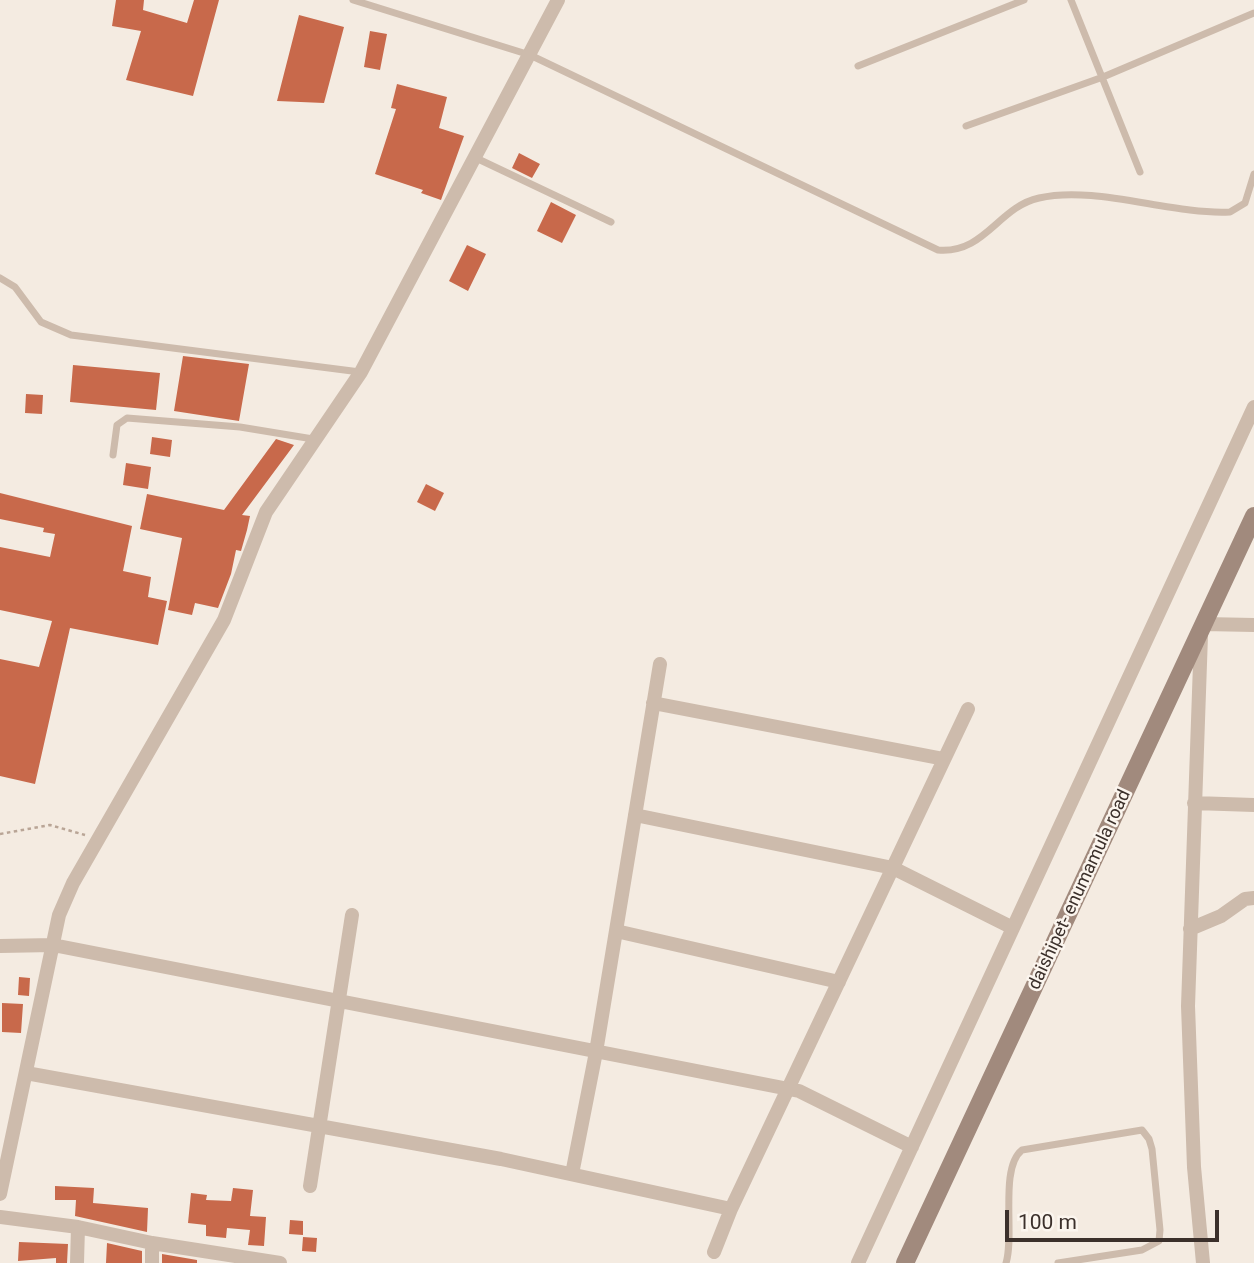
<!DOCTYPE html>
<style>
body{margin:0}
#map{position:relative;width:1254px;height:1263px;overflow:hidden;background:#f4ebe1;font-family:Roboto,sans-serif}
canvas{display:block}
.scale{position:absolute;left:1005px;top:1210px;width:214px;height:32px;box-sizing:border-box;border:4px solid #3b302b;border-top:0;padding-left:9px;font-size:21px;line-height:24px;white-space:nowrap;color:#3b302b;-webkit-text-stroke:5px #fbf5ee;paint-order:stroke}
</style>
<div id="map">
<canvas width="1254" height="1263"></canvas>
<div class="scale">100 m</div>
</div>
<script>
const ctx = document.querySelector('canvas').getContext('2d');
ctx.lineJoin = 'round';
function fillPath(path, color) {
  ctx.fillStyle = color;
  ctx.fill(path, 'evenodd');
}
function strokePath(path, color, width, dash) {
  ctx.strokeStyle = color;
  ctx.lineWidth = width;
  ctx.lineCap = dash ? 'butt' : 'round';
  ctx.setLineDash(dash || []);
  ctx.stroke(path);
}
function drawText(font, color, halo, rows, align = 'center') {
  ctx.font = font + ' Roboto,sans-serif';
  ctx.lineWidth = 5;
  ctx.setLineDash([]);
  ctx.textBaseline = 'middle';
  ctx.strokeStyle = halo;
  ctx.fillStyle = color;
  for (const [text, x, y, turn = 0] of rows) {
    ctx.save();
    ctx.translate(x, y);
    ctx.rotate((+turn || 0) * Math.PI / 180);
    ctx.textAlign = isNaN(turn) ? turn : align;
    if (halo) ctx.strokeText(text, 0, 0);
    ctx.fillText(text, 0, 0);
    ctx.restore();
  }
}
const building = new Path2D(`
 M116,0H144L143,10L187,23L194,0H219L193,96L126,80L141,31L112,26Z
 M299,15L344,27L324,103L277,101Z
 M370,31L387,34L380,70L364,67Z
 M397,84L447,97L439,128L464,136L441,200L421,193L423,190L375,174L396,109L391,108Z
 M519,153L540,164L532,178L512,168Z
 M551,202L576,215L562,243L537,231Z
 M467,245L486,254L468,291L449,281Z
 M183,356L249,364L239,421L174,411Z
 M73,365L160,373L156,410L70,402Z
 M26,394L43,395L42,414L25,413Z
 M152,437L172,440L170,457L150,454Z
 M276,439L294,445L242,515L250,516L247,530L241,551L236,550L231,574L218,608L195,603L192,615L168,610L182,538L140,529L147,494L224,510Z
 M126,463L151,467L148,489L123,485Z
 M426,484L444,493L435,511L417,502Z
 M0,493L132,526L123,571L151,577L148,597L167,601L158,645L70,628L35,784L0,776V659L39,667L52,621L0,610V547L50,557L55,534L43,532L44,528L0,519Z
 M19,977L30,978L29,996L18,995Z
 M2,1003L23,1004L21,1033L2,1032Z
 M55,1186L94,1188L93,1203L148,1208L147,1232L75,1216L76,1200H55Z
 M233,1188L253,1190L250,1216L266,1217L264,1246L248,1245L250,1230L227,1228L226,1238L206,1236V1225L188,1223L191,1193L207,1195L206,1200L231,1201Z
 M290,1220L303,1221V1235L289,1234Z
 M303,1237L317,1238L316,1252L302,1251Z
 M19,1242L68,1244L67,1263H56V1258L18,1261Z
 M107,1243L142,1251V1263H106Z
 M162,1254L197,1260V1263H162Z`);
const path = new Path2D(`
 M0,834L50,825L85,835`);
const lane = new Path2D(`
 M353,0L530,55L938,250C985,254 998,207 1039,198C1096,185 1171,215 1230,212L1245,203L1254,174
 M1071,0L1140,172
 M858,66L1024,0
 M966,126L1103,77L1254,13
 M476,158L611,222
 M0,278L15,287L41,322L71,335L360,372
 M113,455L117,425L127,418L240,427L313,439
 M1006,1263C1015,1235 999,1168 1022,1150L1142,1130L1149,1139L1152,1149L1160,1230L1159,1241L1142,1250L1058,1263`);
const street = new Path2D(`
 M1204,624L1254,625
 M1201,635L1188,1006L1194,1167L1203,1263
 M653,703L944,759
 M1194,803L1254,805
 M635,815L893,868L1013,928
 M1190,929L1221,916L1245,899L1254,898
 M616,931L839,982
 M0,946L53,945L799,1091L912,1147
 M26,1073L501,1159L731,1209
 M572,1174L596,1052L660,664
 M310,1186L352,915
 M0,1194L59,915L73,883L224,620L266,512L361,372L558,0
 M0,1217L78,1227L152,1243L280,1263
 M714,1252L731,1209L968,709
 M77,1263L78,1227
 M152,1263V1243
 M858,1263L1254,407`);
const secondary = new Path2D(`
 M905,1263L1254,516`);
const streetNames = [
 ["daishipet- enumamula road",1080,890,-65]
];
fillPath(building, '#c8694b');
strokePath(path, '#b9a596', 2.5, [3.5, 3.5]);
strokePath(lane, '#cdbbac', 7);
strokePath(street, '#cdbbac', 14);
strokePath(secondary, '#a18a7d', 18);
drawText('18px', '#3b302b', '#fbf5ee', streetNames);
</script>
